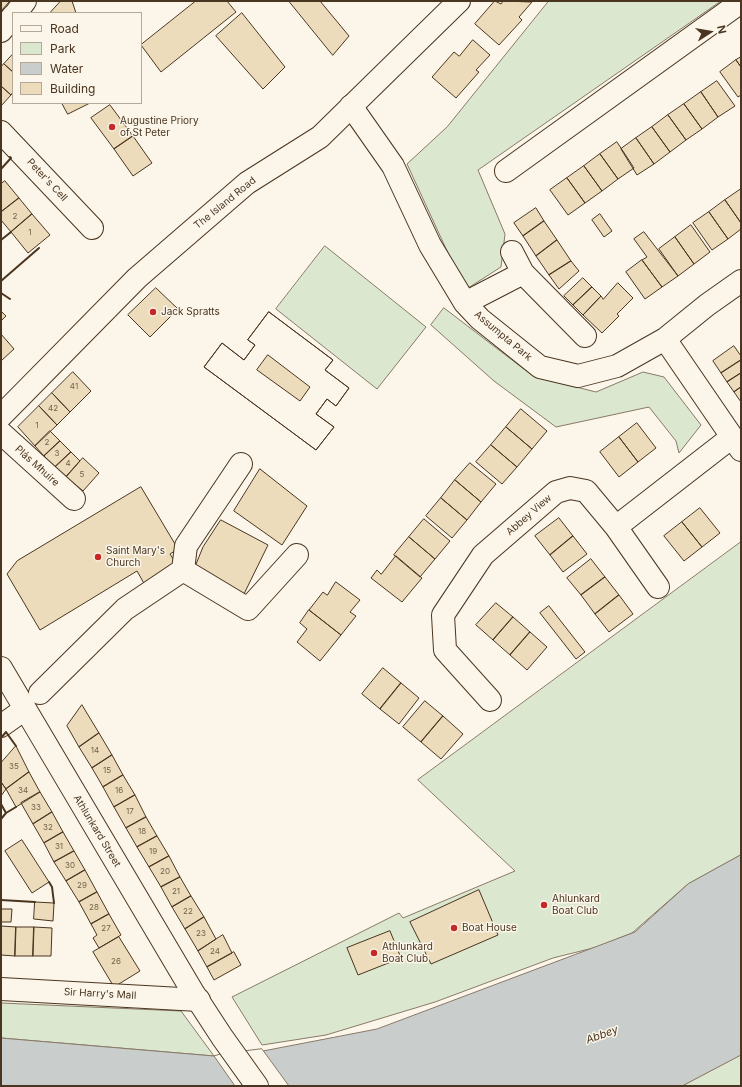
<!DOCTYPE html>
<meta charset="utf-8">
<style>
body{margin:0}
#map{position:relative;width:742px;height:1087px;overflow:hidden;background:#fbf6e9;font-family:Inter,sans-serif}
canvas{display:block}
.frame{position:absolute;inset:0;border:2px solid #4a3520;pointer-events:none}
.legend{position:absolute;left:12px;top:12px;width:130px;height:92px;box-sizing:border-box;background:#fbf6e9;border:1px solid #b4a999;margin:0;padding:5px 7px;list-style:none;font-size:12px;color:#4a3520}
.legend li{display:flex;align-items:center;gap:8px;height:20px}
.legend b{width:20px;border:1px solid #b4a999}
.north{position:absolute;left:690px;top:12px;width:40px;height:40px;-webkit-text-stroke:3px #fbf6e9;paint-order:stroke;rotate:78deg;font-size:11px;font-weight:700;line-height:16px;text-align:center;color:#4a3520}
.north::after{content:'';display:block;margin:auto;width:14px;height:18px;background:#4a3520;clip-path:polygon(50% 0,100% 100%,50% 72%,0 100%)}
</style>
<div id="map">
<canvas width="742" height="1087"></canvas>
<div class="frame"></div>
<ul class="legend">
<li><b style="height:5px;background:#fbf6e9"></b>Road</li>
<li><b style="height:11px;background:#dce7d0"></b>Park</li>
<li><b style="height:11px;background:#c9cecd"></b>Water</li>
<li><b style="height:11px;background:#ecdcbc"></b>Building</li>
</ul>
<div class="north">N</div>
</div>
<script>
const ctx = document.querySelector('canvas').getContext('2d');
ctx.lineJoin = 'round';
function fillPath(path, color) {
  ctx.fillStyle = color;
  ctx.fill(path, 'evenodd');
}
function strokePath(path, color, width, dash) {
  ctx.strokeStyle = color;
  ctx.lineWidth = width;
  ctx.lineCap = dash ? 'butt' : 'round';
  ctx.setLineDash(dash || []);
  ctx.stroke(path);
}
function drawText(font, color, halo, rows, align = 'center') {
  ctx.font = font + ' Inter,sans-serif';
  ctx.lineWidth = 3;
  ctx.setLineDash([]);
  ctx.textBaseline = 'middle';
  ctx.strokeStyle = halo;
  ctx.fillStyle = color;
  for (const [text, x, y, turn = 0] of rows) {
    ctx.save();
    ctx.translate(x, y);
    ctx.rotate((+turn || 0) * Math.PI / 180);
    ctx.textAlign = isNaN(turn) ? turn : align;
    if (halo) ctx.strokeText(text, 0, 0);
    ctx.fillText(text, 0, 0);
    ctx.restore();
  }
}
const green = new Path2D(`
 M549,1H721L478,170L505,234L501,267L465,290L407,164L447,127Z
 M325,246L426,327L377,389L276,309Z
 M444,308L533,376L596,392L643,372L664,377L701,425L679,453L676,441L649,407L556,427L494,381L431,325Z
 M741,542V855L688,884L632,933L597,947L553,958L435,1002L326,1035L262,1045L232,997L399,913L403,918L515,871L418,780Z
 M1,1003L181,1011L214,1056L1,1038Z
 M741,1055V1086H682Z`);
const water = new Path2D(`
 M741,855V1055L682,1086H1V1038L214,1056L263,1051L377,1029L635,932L688,884Z`);
const pier = new Path2D(`
 M262,1049L289,1086H235L214,1056L220,1054Z`);
const building = new Path2D(`
 M1,1H10L1,11Z
 M61,1H72L76,13H50Z
 M196,1H227L236,12L161,72L141,45Z
 M289,1H320L349,36L333,55Z
 M495,1L501,4L503,1L532,2L519,17L522,20L499,45L475,24Z
 M242,13L285,67L263,89L216,36Z
 M473,40L490,55L476,70L479,72L456,98L432,77L454,52L459,56Z
 M13,54V72L4,64Z
 M741,57V67L736,60Z
 M736,60L741,67V95L738,97L720,72Z
 M4,64L13,72V92L11,95L1,86V67Z
 M717,81L735,106L718,117L701,92Z
 M1,86L11,95L1,106Z
 M701,92L718,117L702,129L684,104Z
 M62,103H90L68,114Z
 M684,104L702,129L686,140L668,115Z
 M110,105L133,136L114,149L91,118Z
 M668,115L686,140L670,152L652,127Z
 M652,127L670,152L654,164L636,138Z
 M133,136L152,163L133,176L114,149Z
 M636,138L654,164L637,175L621,149Z
 M617,142L634,168L618,179L600,154Z
 M600,154L618,179L602,191L584,166Z
 M584,166L602,191L585,203L567,178Z
 M567,178L585,203L568,215L550,190Z
 M5,181L19,198L1,212V184Z
 M741,189V223L725,200Z
 M19,198L32,214L11,232L1,220V212Z
 M725,200L741,223V229L728,239L709,212Z
 M536,208L544,221L523,236L514,223Z
 M709,212L728,239L712,250L693,223Z
 M32,214L50,235L28,253L11,232Z
 M600,214L612,231L604,237L592,220Z
 M544,221L557,240L536,256L523,236Z
 M691,225L710,252L694,264L675,237Z
 M644,232L678,276L662,287L642,260L647,257L634,239Z
 M675,237L694,264L678,276L659,249Z
 M557,240L571,261L549,275L536,256Z
 M642,260L662,287L645,299L626,272Z
 M571,261L579,271L559,289L549,275Z
 M583,278L592,287L573,305L564,296Z
 M618,283L633,298L617,314L619,316L602,333L583,315L601,296L603,299Z
 M592,287L601,296L583,315L573,305Z
 M156,288L178,309L150,337L128,315Z
 M1,311L6,316L1,321Z
 M269,312L333,360L325,370L349,388L336,406L327,399L316,414L334,427L316,450L204,367L222,343L244,360L255,345L248,340ZM268,355L310,387L300,401L257,370Z
 M269,312L333,360L325,370L349,388L336,406L327,399L316,414L334,427L316,450L204,367L222,343L244,360L255,345L248,340Z
 M1,334L14,349L1,361Z
 M734,346L741,356V360L721,373L713,361Z
 M741,360V373L727,382L721,373Z
 M73,372L91,391L70,412L52,393Z
 M741,373V387L734,392L727,382Z
 M741,387V402L734,392Z
 M52,393L70,412L57,425L39,406Z
 M39,406L57,425L35,446L18,427Z
 M521,409L547,431L532,449L506,427Z
 M637,423L656,448L638,462L619,437Z
 M506,427L532,449L517,467L491,445Z
 M50,431L60,441L44,456L35,446Z
 M619,437L638,462L619,477L600,452Z
 M60,441L71,452L55,467L44,456Z
 M491,445L517,467L502,484L476,462Z
 M71,452L80,461L66,477L55,467Z
 M83,458L99,473L83,491L66,477Z
 M470,463L496,484L481,502L455,480Z
 M260,469L307,506L282,545L234,511Z
 M455,480L481,502L467,520L441,498Z
 M141,487L178,549L170,554L179,568L146,587L137,571L40,630L7,574L17,561Z
 M441,498L467,520L452,538L426,516Z
 M700,508L720,533L702,547L682,522Z
 M559,518L573,536L550,555L535,536Z
 M424,519L450,541L435,559L409,537Z
 M221,520L268,545L243,596L194,569L203,547Z
 M682,522L702,547L684,561L664,536Z
 M573,536L587,554L563,572L550,555Z
 M409,537L435,559L420,577L394,555Z
 M396,556L422,578L402,602L371,578L377,570L381,574Z
 M591,559L605,577L581,595L567,578Z
 M605,577L619,595L595,614L581,595Z
 M336,582L360,600L350,612L356,616L341,635L309,610L323,592L327,595Z
 M619,595L633,614L609,632L595,614Z
 M496,603L513,617L493,640L476,625Z
 M549,606L585,652L576,659L540,613Z
 M309,610L341,635L320,661L297,642L307,629L300,623Z
 M513,617L530,632L510,655L493,640Z
 M530,632L547,647L527,670L510,655Z
 M383,668L401,683L380,709L362,694Z
 M401,683L419,698L399,724L380,709Z
 M425,701L443,716L421,742L403,727Z
 M82,705L99,733L79,747L67,726Z
 M443,716L463,734L441,759L421,742Z
 M99,733L112,755L92,768L79,747Z
 M16,746L29,772L6,789L1,782V763Z
 M112,755L123,775L103,787L92,768Z
 M29,772L40,792L16,807L6,789Z
 M123,775L135,795L114,807L103,787Z
 M1,782L6,789L1,796Z
 M40,792L52,812L33,824L21,803Z
 M135,795L146,817L126,828L114,807Z
 M52,812L63,832L44,843L33,824Z
 M146,817L157,836L137,847L126,828Z
 M63,832L74,851L54,862L44,843Z
 M157,836L169,856L149,867L137,847Z
 M22,840L49,882L32,893L5,851Z
 M74,851L85,870L66,881L54,862Z
 M169,856L180,877L161,887L149,867Z
 M85,870L97,892L79,902L66,881Z
 M180,877L191,896L172,907L161,887Z
 M479,890L498,935L431,964L410,922Z
 M97,892L109,914L91,924L79,902Z
 M191,896L204,917L185,929L172,907Z
 M35,902L54,903L53,921L34,919Z
 M1,909H12L11,922H1Z
 M109,914L121,935L99,948L93,938L97,935L91,924Z
 M204,917L216,939L198,951L185,929Z
 M1,926L16,927L15,956L1,955Z
 M16,927H34L33,956H15Z
 M34,927L52,928L51,956H33Z
 M390,931L401,958L358,975L347,948Z
 M223,935L232,953L207,967L198,951Z
 M119,937L140,971L114,987L93,952Z
 M234,952L241,965L214,980L207,967Z`);
const minor = new Path2D(`
 M16,13L25,1
 M1,31L13,16
 M351,106L393,166L430,245L465,303L480,319L540,367L578,376L617,366L665,339L707,305L741,281
 M1,132L92,228
 M506,171L741,2
 M512,252L523,273
 M465,303L523,273L585,336
 M665,339L741,450
 M1,433L74,499
 M616,527L658,587
 M183,570L248,609L297,555
 M40,693L125,609L183,570L186,546L241,464
 M490,700L445,650L443,615L483,555L556,492L570,488L586,491L616,527L732,437
 M1,726L25,709
 M1,989L199,1000`);
const major = new Path2D(`
 M1,416L137,278L247,183L320,137L459,1
 M1,668L194,994L222,1037L257,1086`);
const wall = new Path2D(`
 M1,169L11,158L10,157
 M1,240L11,232
 M1,281L39,248
 M1,293L10,299
 M1,738L6,732L16,746
 M1,804L6,813L16,807
 M1,819L6,813
 M49,882L52,887L54,903
 M1,900L35,902`);
const markers = [
 [112,127,4,"#c62828"],
 [153,312,4,"#c62828"],
 [98,557,4,"#c62828"],
 [544,905,4,"#c62828"],
 [454,928,4,"#c62828"],
 [374,953,4,"#c62828"]
];
const numberNames = [
 ["2",15,217],
 ["1",30,233],
 ["41",74,387],
 ["42",53,409],
 ["1",37,426],
 ["2",47,443],
 ["3",57,454],
 ["4",68,464],
 ["5",82,475],
 ["14",95,751],
 ["35",14,767],
 ["15",107,771],
 ["34",23,791],
 ["16",119,791],
 ["33",36,808],
 ["17",130,812],
 ["32",48,828],
 ["18",142,832],
 ["31",59,847],
 ["19",153,852],
 ["30",70,866],
 ["20",165,872],
 ["29",82,886],
 ["21",176,892],
 ["28",94,908],
 ["22",188,912],
 ["27",106,929],
 ["23",201,934],
 ["24",215,952],
 ["26",116,962]
];
const poiNames = [
 ["Augustine Priory",120,121],
 ["of St Peter",120,133],
 ["Jack Spratts",161,312],
 ["Saint Mary's",106,551],
 ["Church",106,563],
 ["Ahlunkard",552,899],
 ["Boat Club",552,911],
 ["Boat House",462,928],
 ["Athlunkard",382,947],
 ["Boat Club",382,959]
];
const streetNames = [
 ["Peter's Cell",47,180,47],
 ["The Island Road",225,203,-39],
 ["Assumpta Park",503,336,40],
 ["Plás Mhuire",37,466,42],
 ["Abbey View",529,515,-41],
 ["Athlunkard Street",97,831,59],
 ["Sir Harry's Mall",100,994,3]
];
const waterNames = [
 ["Abbey",602,1035,-20]
];
fillPath(green, '#dce7d0');
strokePath(green, '#887966', 1);
fillPath(water, '#c9cecd');
strokePath(water, '#887966', 1);
fillPath(pier, '#fbf6e9');
strokePath(pier, '#887966', 1);
fillPath(building, '#ecdcbc');
strokePath(building, '#4a3520', 1);
strokePath(minor, '#4a3520', 24);
strokePath(major, '#4a3520', 24);
strokePath(minor, '#fbf6e9', 22);
strokePath(major, '#fbf6e9', 22);
strokePath(wall, '#4a3520', 2);
for (const [x, y, r, color] of markers) {
  const dot = new Path2D();
  dot.arc(x, y, r, 0, 2 * Math.PI);
  ctx.fillStyle = color;
  ctx.fill(dot);
  strokePath(dot, '#fbf6e9', 1.5);
}
drawText('8px', '#725f47', null, numberNames);
drawText('10px', '#4a3520', '#fbf6e9', poiNames, 'left');
drawText('10px', '#4a3520', '#fbf6e9', streetNames);
drawText('italic 11px', '#4a3520', '#fbf6e9', waterNames);
</script>
